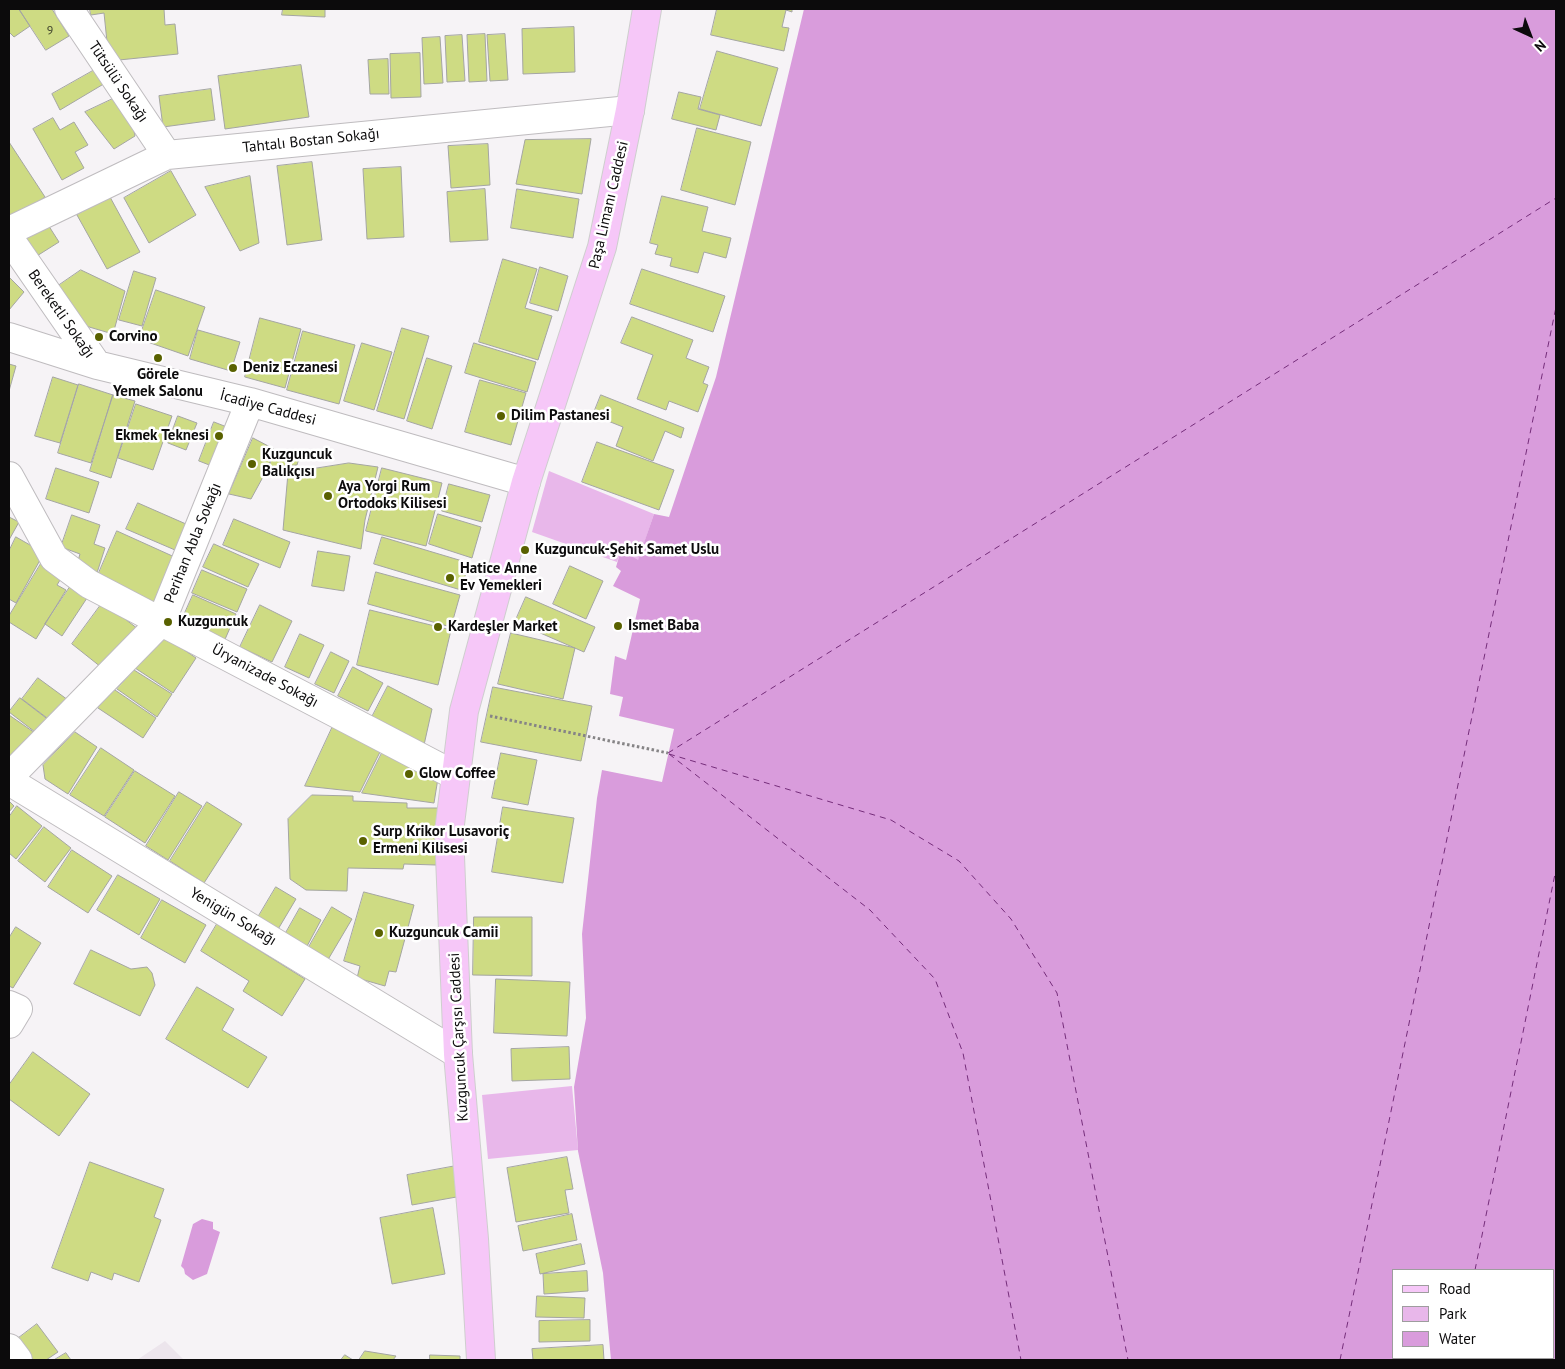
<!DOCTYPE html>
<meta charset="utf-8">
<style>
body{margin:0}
#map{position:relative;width:1565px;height:1369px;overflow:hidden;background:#f6f3f6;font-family:"PT Sans",sans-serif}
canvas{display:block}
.frame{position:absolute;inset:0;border:10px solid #0c0b0c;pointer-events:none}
.legend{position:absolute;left:1392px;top:1269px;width:162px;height:90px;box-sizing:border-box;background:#fff;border:1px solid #9e9d9e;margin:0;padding:6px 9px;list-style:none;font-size:15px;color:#0c0b0c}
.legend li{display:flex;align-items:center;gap:10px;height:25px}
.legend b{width:25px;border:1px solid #9e9d9e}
.north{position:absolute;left:1505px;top:10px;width:50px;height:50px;-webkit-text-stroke:4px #fff;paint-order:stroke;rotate:137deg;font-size:14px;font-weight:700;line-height:20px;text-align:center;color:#0c0b0c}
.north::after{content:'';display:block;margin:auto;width:18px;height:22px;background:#0c0b0c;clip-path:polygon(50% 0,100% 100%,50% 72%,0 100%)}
</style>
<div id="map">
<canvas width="1565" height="1369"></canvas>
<div class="frame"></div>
<ul class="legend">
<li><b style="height:6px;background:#f6c7f8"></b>Road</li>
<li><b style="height:14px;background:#e8b7ea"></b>Park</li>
<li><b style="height:14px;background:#d99cdc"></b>Water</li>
</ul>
<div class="north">N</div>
</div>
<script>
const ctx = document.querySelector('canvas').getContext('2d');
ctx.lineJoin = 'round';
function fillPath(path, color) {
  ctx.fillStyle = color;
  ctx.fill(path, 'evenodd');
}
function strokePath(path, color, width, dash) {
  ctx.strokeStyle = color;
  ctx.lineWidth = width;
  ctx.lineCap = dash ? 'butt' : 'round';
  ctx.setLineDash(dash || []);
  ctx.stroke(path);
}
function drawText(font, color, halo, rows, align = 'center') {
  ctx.font = font + ' "PT Sans",sans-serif';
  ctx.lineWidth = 5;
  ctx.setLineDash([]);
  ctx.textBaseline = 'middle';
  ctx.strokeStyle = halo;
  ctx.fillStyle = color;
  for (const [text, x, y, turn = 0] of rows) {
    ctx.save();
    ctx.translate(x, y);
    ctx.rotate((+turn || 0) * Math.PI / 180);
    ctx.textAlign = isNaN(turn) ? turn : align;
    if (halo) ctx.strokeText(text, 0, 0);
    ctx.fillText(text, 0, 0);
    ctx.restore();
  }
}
const built = new Path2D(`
 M165,1341L184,1360H137Z`);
const green = new Path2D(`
 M549,471L654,514L638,561L621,551L617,562L532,532Z
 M572,1086L578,1150L488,1159L482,1095Z`);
const water = new Path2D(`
 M804,9H1556V1360H611L603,1273L578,1151L574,1087L586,1018L582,934L597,798L602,770L662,782L674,729L619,716L623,697L610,694L615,656L626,660L640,599L613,586L621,571L616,567L621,550L638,560L654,514L669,517L716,377ZM1394,1270H1554V1358H1394Z
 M202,1219L213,1222V1229L220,1232L207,1274L193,1280L185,1274L184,1269L181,1266L193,1224Z`);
const ferry = new Path2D(`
 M668,753L1556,198
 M669,754L891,820L959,861L1011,919L1057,993L1128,1360
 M669,754L870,910L935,979L963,1053L1021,1360
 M1475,1270L1556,869
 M1340,1360L1556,307
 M1457,1360L1458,1358`);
const building = new Path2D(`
 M9,9H19L30,26L14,37L9,32Z
 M19,9H52L69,36L46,50Z
 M90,9H164L165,25L175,24L178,54L109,61L104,13L91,15Z
 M283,9H325V17L282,15Z
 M717,9H792V12L786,10L782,27L789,28L784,51L711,35Z
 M574,27L575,72L523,74L522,29Z
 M485,34L487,81L469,82L467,35Z
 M505,34L508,80L490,81L487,35Z
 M462,35L465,81L447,82L445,36Z
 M440,37L443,83L424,84L422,38Z
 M717,51L778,68L761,126L700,109Z
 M420,53L421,97L391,98L390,54Z
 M388,59L389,94H370L368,60Z
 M301,65L309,117L225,129L218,76Z
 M98,68L107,82L60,110L52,94Z
 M211,89L215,120L163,127L159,96Z
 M679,92L701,97L698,109L720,115L716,130L672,119Z
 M119,96L133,126L135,136L114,149L85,112Z
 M53,118L60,130L74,122L88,145L75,152L84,168L62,180L33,129Z
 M697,128L751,142L735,205L681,190Z
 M591,139L582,194L516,184L525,140Z
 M9,142L45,197L10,221L9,219Z
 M488,144L490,185L451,188L448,146Z
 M312,162L322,240L287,245L277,166Z
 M401,167L404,237L367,239L363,169Z
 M171,171L196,215L149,243L124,198Z
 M250,176L259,243L240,251L205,187Z
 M485,189L488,240L450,242L447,192Z
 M517,189L579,199L573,238L511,228Z
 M662,196L708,207L702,231L731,238L726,258L704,252L698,273L670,266L672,258L655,254L658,245L650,243Z
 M110,197L140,252L107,269L77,215Z
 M45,220L59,242L32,259L18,237Z
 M503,259L537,269L525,308L552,316L538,360L479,342Z
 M540,267L568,276L558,311L530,303Z
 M642,269L725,296L713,332L630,304Z
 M81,270L125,291L113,334L79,324L55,288Z
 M134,271L156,278L142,326L119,320Z
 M9,277L24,292L9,310Z
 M156,290L205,307L188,356L139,339Z
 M632,317L693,340L686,358L709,367L703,383L708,385L698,412L669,401L666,410L637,399L653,355L621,343Z
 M260,318L301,329L285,388L245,377Z
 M402,328L429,336L404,419L377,411Z
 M198,330L240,342L231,371L190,359Z
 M303,331L355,345L339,404L287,390Z
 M362,343L392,352L374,410L344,401Z
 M474,343L536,362L527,392L465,373Z
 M427,358L452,366L432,429L407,421Z
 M9,364L16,366L9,391Z
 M53,377L78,385L60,443L35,436Z
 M480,380L526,393L511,445L465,432Z
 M79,384L113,395L91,463L58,453Z
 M113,395L135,401L111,478L90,471Z
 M601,395L684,428L681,438L665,431L653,461L616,446L623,427L593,415Z
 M136,404L172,416L153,470L118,458Z
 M178,416L197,423L186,450L168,443Z
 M214,422L232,429L217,468L199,461Z
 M253,438L274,449L269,466L251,499L229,494Z
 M597,442L674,470L659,510L582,482Z
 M274,451L300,455L297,465L269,467Z
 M349,463L378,467L365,520L361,549L283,530L288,473Z
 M56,468L99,482L89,513L46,499Z
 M382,468L442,483L426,546L366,531Z
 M449,484L490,495L482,522L442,511Z
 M138,503L186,524L175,550L126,529Z
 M438,514L481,527L472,558L429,544Z
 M72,515L100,525L94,544L105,548L95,579L77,564L80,554L61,547Z
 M9,517L19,522L9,540Z
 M234,519L290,542L280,568L223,545Z
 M117,531L179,559L157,609L95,582Z
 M16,537L44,553L16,603L9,599V551Z
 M382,537L469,563L461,590L374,564Z
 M214,544L259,564L248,587L203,567Z
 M318,551L350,556L344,591L312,586Z
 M42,562L63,575L57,585L66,590L36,639L9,622V616Z
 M570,566L603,581L586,619L553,604Z
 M202,570L247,589L237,612L192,593Z
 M376,572L460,595L451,627L368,604Z
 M72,584L89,595L62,636L45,624Z
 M193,595L236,614L223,644L180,624Z
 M526,597L595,627L584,652L515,622Z
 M103,602L138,629L106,671L72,644Z
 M260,605L292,621L272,662L240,647Z
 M370,610L451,630L438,685L357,665Z
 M511,633L575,648L563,699L498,684Z
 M300,634L324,645L309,678L285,667Z
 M164,636L196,658L173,693L135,668Z
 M331,652L349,661L334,693L315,684Z
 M353,667L383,683L368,711L338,696Z
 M134,670L172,694L157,717L117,689Z
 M38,678L68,700L51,721L22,699Z
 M388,686L432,709L424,745L372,717Z
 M493,687L592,706L581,761L481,742Z
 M112,688L156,718L143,738L98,708Z
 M20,698L50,721L39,735L9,712Z
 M9,715L35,733L9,758Z
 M333,726L381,750L360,792L305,786Z
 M75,732L97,747L68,794L45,779L43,765Z
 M101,748L134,770L104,816L70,795Z
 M383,751L438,778L434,803L362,793Z
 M501,753L537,760L528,805L492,798Z
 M135,771L175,796L145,843L105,817Z
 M179,792L202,806L168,860L146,846Z
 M312,795L353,796V801L407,803V808H438L436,865L404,864L403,869L348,868L347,891L306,890L290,879L288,819Z
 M9,801L14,806L9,812Z
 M207,802L242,824L204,883L170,861Z
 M17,806L42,826L16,859L9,853V817Z
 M503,807L574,818L563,883L492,872Z
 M44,827L71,848L45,882L18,861Z
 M72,850L112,876L88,913L48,887Z
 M118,875L160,899L139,935L97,910Z
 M276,887L296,899L277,931L257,919Z
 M364,892L414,905L396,972L389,971L385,986L357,978L360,966L344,961Z
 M162,900L206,925L185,963L141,938Z
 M332,907L352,919L326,963L306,952Z
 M300,908L321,920L305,950L283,938Z
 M474,917H532V976L473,975Z
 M217,924L305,979L282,1016L243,991L249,981L201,951Z
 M16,927L41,943L13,988L9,986V938Z
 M91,950L131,969L147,967L152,973L155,985L140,1016L74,984Z
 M496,979L570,982L567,1036L494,1033Z
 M197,987L234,1009L222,1030L267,1057L248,1088L166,1039Z
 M569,1047L570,1079L512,1081L511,1049Z
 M33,1052L90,1094L59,1136L9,1099V1085Z
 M567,1157L573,1189L565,1190L569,1213L516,1222L507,1168Z
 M90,1162L164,1189L154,1217L161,1220L139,1282L114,1273L112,1280L91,1272L88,1281L52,1268Z
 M456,1166L462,1196L412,1205L407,1175Z
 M433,1208L445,1274L392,1284L380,1218Z
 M572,1214L577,1240L523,1251L518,1226Z
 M581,1244L585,1264L540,1274L536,1254Z
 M587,1271L588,1291L544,1294L543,1274Z
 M537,1296L585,1298L584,1318L536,1317Z
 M590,1320V1341L539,1342V1321Z
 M37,1324L58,1352L46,1360H30L16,1340Z
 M603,1345L604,1360H533L532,1349Z
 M365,1351L396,1356L393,1360H359Z
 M66,1353L71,1360H54Z
 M345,1355L353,1360H341Z
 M430,1355L460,1356V1360H430Z`);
const path = new Path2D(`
 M490,716L668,753`);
const minor = new Path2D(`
 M69,9L167,155
 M9,231L167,155L630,110
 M9,238L97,365
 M9,337L97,365L250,402L526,482
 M9,476L54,558L89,584L456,776
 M9,777L161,622L250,402
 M9,781L458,1054
 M9,1005L18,1009L9,1024
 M9,1348L18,1360`);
const major = new Path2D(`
 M481,1360L474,1239L458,1054L449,832L464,711L526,482L602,247L630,110L647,9`);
const markers = [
 [99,337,5,"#596100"],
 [158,358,5,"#596100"],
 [233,368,5,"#596100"],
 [501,416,5,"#596100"],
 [219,436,5,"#596100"],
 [252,464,5,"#596100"],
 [328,496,5,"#596100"],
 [525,550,5,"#596100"],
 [450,578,5,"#596100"],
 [168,622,5,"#596100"],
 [618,626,5,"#596100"],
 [438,627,5,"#596100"],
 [409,774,5,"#596100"],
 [363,841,5,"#596100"],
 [379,933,5,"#596100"]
];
const numberNames = [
 ["9",50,31]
];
const streetNames = [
 ["Tütsülü Sokağı",118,82,56],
 ["Tahtalı Bostan Sokağı",311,141,-6],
 ["Paşa Limanı Caddesi",609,205,-77],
 ["Bereketli Sokağı",61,314,55],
 ["İcadiye Caddesi",268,408,15],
 ["Perihan Abla Sokağı",193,543,-68],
 ["Üryanizade Sokağı",265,676,28],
 ["Yenigün Sokağı",233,917,31],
 ["Kuzguncuk Çarşısı Caddesi",459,1037,-93]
];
const poiNames = [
 ["Corvino",109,337],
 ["Deniz Eczanesi",243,368],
 ["Görele",158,375,"center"],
 ["Yemek Salonu",158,392,"center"],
 ["Dilim Pastanesi",511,416],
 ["Ekmek Teknesi",209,436,"right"],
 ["Kuzguncuk",262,455],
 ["Balıkçısı",262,472],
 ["Aya Yorgi Rum",338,487],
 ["Ortodoks Kilisesi",338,504],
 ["Kuzguncuk-Şehit Samet Uslu",535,550],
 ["Hatice Anne",460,569],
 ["Ev Yemekleri",460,586],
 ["Kuzguncuk",178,622],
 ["Ismet Baba",628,626],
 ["Kardeşler Market",448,627],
 ["Glow Coffee",419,774],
 ["Surp Krikor Lusavoriç",373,832],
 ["Ermeni Kilisesi",373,849],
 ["Kuzguncuk Camii",389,933]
];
fillPath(built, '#ece5ec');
fillPath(green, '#e8b7ea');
fillPath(water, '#d99cdc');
strokePath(ferry, '#752d7a', 1, [6, 5]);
fillPath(building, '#cedb83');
strokePath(building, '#a4a5a2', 1);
strokePath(minor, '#bfbcbf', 30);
strokePath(major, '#cecece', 30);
strokePath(path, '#868486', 3, [2.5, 2.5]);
strokePath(minor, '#fff', 28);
strokePath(major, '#f6c7f8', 28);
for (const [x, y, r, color] of markers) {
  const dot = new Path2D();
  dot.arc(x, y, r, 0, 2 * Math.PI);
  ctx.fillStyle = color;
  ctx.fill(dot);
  strokePath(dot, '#fff', 2);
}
drawText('12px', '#3c3f2a', null, numberNames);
drawText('15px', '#0c0b0c', '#fff', streetNames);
drawText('bold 15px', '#0c0b0c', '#fff', poiNames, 'left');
</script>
